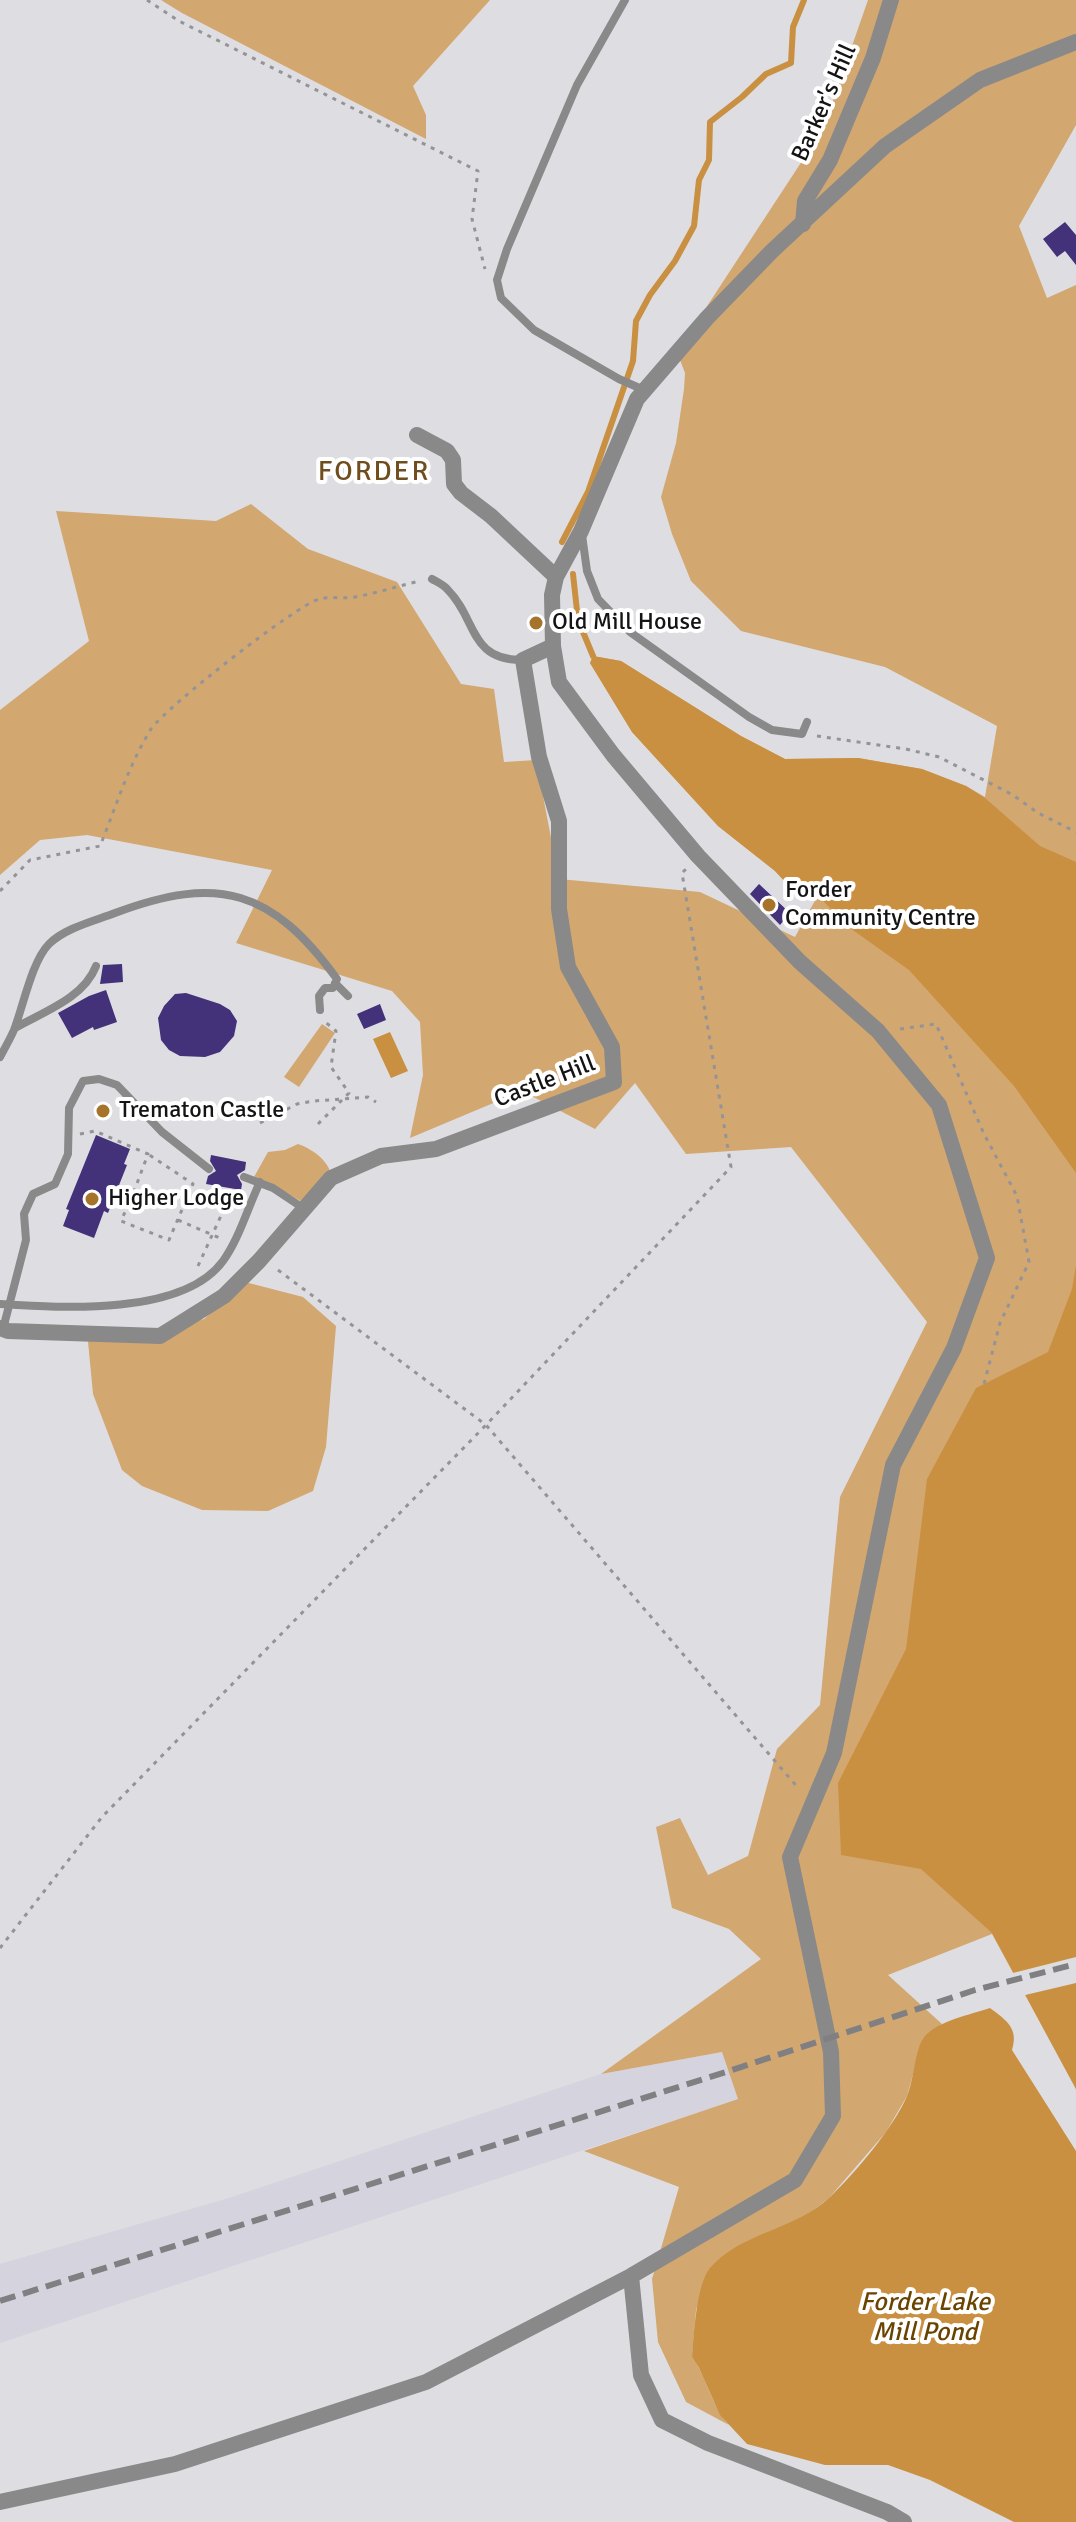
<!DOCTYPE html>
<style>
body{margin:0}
canvas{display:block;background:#dedde1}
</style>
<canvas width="1076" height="2522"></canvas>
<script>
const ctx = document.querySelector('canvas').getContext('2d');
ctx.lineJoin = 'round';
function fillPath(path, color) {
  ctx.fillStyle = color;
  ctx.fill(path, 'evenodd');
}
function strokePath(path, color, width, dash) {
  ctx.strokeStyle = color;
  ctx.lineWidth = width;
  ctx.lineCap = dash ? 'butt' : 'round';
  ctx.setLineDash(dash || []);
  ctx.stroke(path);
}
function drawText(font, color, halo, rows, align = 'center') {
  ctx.font = font + ' Signika,sans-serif';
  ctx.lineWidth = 8;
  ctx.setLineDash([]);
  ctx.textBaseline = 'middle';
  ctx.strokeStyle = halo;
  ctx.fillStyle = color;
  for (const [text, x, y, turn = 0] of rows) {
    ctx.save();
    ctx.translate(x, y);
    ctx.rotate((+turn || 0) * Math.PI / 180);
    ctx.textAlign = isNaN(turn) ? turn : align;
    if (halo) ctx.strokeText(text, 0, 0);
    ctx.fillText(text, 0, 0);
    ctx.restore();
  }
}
const built = new Path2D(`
 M722,2052L738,2099L0,2343V2264L229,2198L601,2074Z`);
const green = new Path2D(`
 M161,0H490L413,86L426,115V139L182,13Z
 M868,0H1076V125L1019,226L1047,298L1076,285V2089L992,1934L888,1975L942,2024L923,2038L907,2096L886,2132L829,2198L806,2216L739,2246L709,2270L696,2310L692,2357C707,2378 711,2405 729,2425L686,2402L658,2342L652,2279L679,2187L584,2151L738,2099L722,2052L601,2074L761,1959L729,1929L672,1908L656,1827L680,1818L708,1875L748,1856L777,1749L820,1705L840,1497L927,1322L791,1147L686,1154L635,1083L595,1129L522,1091L410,1138L423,1075L420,1022L392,991L236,943L272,870L87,835L40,840L0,875V710L89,641L56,511L216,521L251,504L308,549L397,582L461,684L494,689L504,762L536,760L559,879L700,892L795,937L817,897L802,900L775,871L718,826L632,732L590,663L593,656L621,661L741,736L785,759L858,758L922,769L966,786L985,797L997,726L885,667L741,631L691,581L672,534L661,497L676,443L684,389L685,373L677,352L823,129Z
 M322,1024L335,1033L299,1087L284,1077Z
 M298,1144C312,1149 327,1159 331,1174L304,1203L270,1183L254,1177L268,1152L285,1150Z
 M245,1282L303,1297L336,1326L326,1447L313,1491L268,1511L202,1510L142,1486L122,1470L93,1394L87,1331H157L204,1319Z`);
const water = new Path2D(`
 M593,656L621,661L741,736L785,759L858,758L922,769L966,786L985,798L1040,846L1076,862V1173L1014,1086L909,970L850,928L818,896L802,900L775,871L718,826L632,732L590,663Z
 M390,1032L408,1071L391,1078L373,1039Z
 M1076,1265V2089L992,1933L921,1869L841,1855L838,1783L906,1649L927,1479L976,1388L1048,1352L1072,1289Z
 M990,2008C1006,2020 1019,2028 1012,2050L1076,2151V2522H1014L930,2480L888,2465H825L747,2444L720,2415L699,2368L692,2357C694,2335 696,2285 710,2268C741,2232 796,2230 830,2197C855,2173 894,2127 907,2096C914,2080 915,2049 924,2037C939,2020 970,2015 990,2008Z`);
const pier = new Path2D(`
 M1076,1957V1983L1021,1996L1009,1974Z`);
const stream = new Path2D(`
 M562,542L588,492L633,361L636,321L650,295L675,261L694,226L699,180L709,160L710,122L742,97L766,74L791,63L793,27L804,0
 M573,574L578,620L593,656`);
const building = new Path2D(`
 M1065,222L1076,235V265L1065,251L1057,257L1043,239Z
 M759,884L790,913L780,925L750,894Z
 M122,964L123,982L100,984L103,965Z
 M106,990L117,1022L94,1030L93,1027L72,1038L58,1013L89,996Z
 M186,993L220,1004L230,1010L237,1021L234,1036L220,1052L205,1057L180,1056L169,1050L161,1040L158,1018L164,1006L175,994Z
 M380,1004L386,1020L364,1029L357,1014Z
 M96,1135L130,1149L124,1164L127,1165L108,1213L104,1211L94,1238L63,1226L69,1210L66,1209Z
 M211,1155L246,1162L245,1170L237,1175L242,1184L241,1190L206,1184L208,1176L216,1171L210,1161Z`);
const path = new Path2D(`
 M147,0L179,21L478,171L472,219L485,269
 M817,736L906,749L939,757L1013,795L1038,813L1076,832
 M0,891L30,860L100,846C116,807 128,766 151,729C165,708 295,606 319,599C330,596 343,599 355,597C377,593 398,586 420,581
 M900,1029L936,1024L984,1134L1017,1196L1029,1262L1000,1323L984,1384
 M260,1123L297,1104L314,1101L368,1097L376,1102
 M318,1124L349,1093L331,1067L336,1031L324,1021
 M80,1134L95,1131L148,1154L133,1194L118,1189
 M133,1194L121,1221L169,1240L193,1184L148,1154
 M178,1220L222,1239
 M198,1266L230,1196
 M278,1270L486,1425L799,1789
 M0,1948L102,1817L486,1425L731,1167L682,873L687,868`);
const service = new Path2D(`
 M625,0L577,85L507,249L497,280L501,298L534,330L619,379L644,390
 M582,535L587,571L598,599L630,632L749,717L772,730L802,734L807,722
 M432,579C437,582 444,585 448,590C477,619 469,661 523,660
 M335,983L348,996
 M15,1028C43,1012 84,998 96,966
 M0,1057C5,1048 10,1039 14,1030C23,1007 32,961 49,944C65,928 94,921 115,913C219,874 272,890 337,979L333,988H325L319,996L320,1010
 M244,1177L273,1188L303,1208
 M0,1304C62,1308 183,1316 223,1261C239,1239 248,1207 260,1182
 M3,1329L26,1240L24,1214L33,1194L55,1184L68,1154L69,1108L83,1081L99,1079L117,1085L162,1132L209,1169`);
const minor = new Path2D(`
 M803,224L805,201L830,160L873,58L891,0
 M417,435L447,451L453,460L454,484L461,493L491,516L556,577
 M0,1328L8,1331L160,1336L224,1296L259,1261L331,1178L381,1156L436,1149L614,1082L612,1047L568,967L559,909V821L539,757L523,660L553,646
 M631,2276L641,2375L662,2420L708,2443L887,2512L904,2522
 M0,2502L175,2464L426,2382L631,2276L795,2180L833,2116L831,2052L790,1857L834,1753L893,1465L954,1348L987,1258L939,1105L878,1031L800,962L698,856L613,755L559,682L553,646L552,595L556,577L581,531L637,399L707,318L772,251L885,146L980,80L1076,42`);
const rail = new Path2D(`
 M0,2301L726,2072L975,1990L1076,1964`);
const markers = [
 [536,623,8,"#a6732b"],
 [769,905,8,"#a6732b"],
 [103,1111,8,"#a6732b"],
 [92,1199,8,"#a6732b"]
];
const streetNames = [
 ["Barker's Hill",825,103,-66],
 ["Castle Hill",545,1082,-21]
];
const poiNames = [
 ["Old Mill House",552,623],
 ["Forder",785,891],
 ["Community Centre",785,919],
 ["Trematon Castle",119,1111],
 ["Higher Lodge",108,1199]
];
const waterNames = [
 ["Forder Lake",925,2303],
 ["Mill Pond",925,2333]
];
const quarterNames = [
 ["FORDER",374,473]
];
fillPath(built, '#d4d3de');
fillPath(green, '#d3a770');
fillPath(water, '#ca9041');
fillPath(pier, '#dedde1');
strokePath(stream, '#ca9041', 6);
fillPath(building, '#43317a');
strokePath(path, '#949497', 3, [4, 6]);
strokePath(service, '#89898a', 8);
strokePath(minor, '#89898a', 16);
strokePath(rail, '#808082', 6, [16, 8]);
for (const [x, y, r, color] of markers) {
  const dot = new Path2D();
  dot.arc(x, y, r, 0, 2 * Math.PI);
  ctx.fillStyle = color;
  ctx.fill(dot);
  strokePath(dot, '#fff', 3);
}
drawText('24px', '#141415', '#fff', streetNames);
drawText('24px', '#141415', '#fff', poiNames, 'left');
drawText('italic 26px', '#6a4301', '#fff', waterNames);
ctx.letterSpacing = '2px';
drawText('28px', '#704d1c', '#fff', quarterNames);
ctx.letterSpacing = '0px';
</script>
